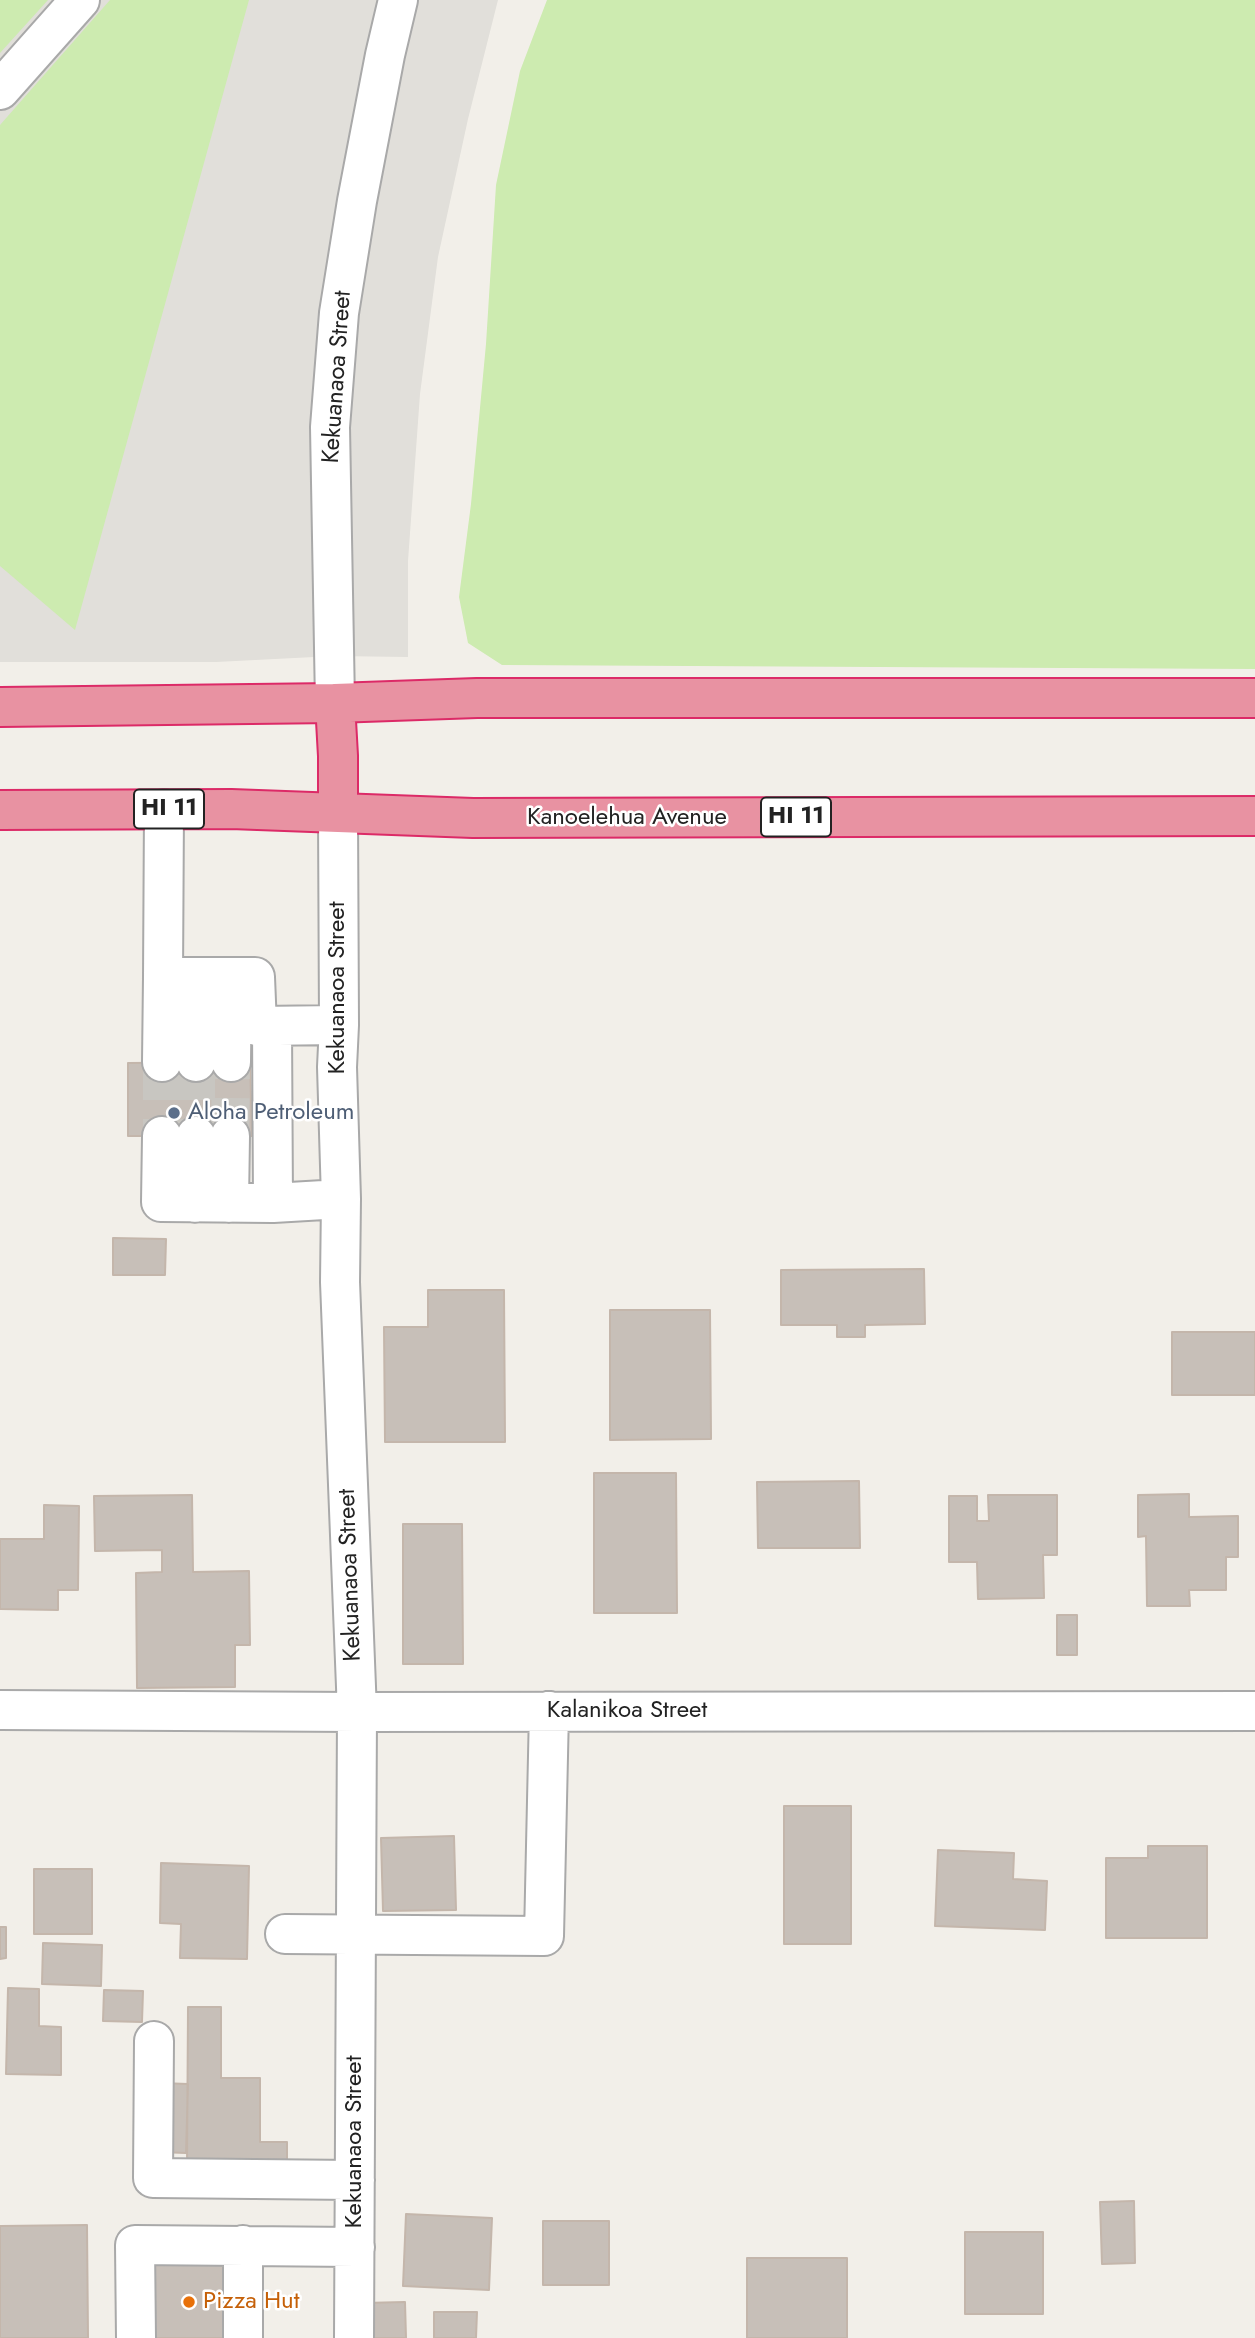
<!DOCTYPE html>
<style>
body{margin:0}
canvas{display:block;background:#f2efe9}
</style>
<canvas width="1255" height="2338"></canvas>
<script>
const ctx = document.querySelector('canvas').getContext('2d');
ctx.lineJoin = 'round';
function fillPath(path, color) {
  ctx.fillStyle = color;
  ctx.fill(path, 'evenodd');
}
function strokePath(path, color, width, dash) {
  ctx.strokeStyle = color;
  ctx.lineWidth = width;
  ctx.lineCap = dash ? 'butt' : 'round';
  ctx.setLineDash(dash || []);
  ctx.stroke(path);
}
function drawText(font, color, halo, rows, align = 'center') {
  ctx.font = font + ' Jost,sans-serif';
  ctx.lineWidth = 5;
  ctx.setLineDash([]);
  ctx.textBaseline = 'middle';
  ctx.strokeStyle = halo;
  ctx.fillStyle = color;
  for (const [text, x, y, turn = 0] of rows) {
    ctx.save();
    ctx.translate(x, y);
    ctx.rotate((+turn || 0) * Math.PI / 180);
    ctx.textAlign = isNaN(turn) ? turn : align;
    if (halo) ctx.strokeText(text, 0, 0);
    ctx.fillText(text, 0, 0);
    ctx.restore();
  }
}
const airport = new Path2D(`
 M0,0H498L468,119L438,257L420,394L408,561V657L334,656L216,662H0Z`);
const grass = new Path2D(`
 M0,0H48L0,53Z
 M110,0H249L75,630L0,566V125Z
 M547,0H1255V669L502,665L468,643L459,597L471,504L486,344L496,185L520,71Z`);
const building = new Path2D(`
 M250,1062L252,1136H128V1063Z
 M113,1238L166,1239L165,1275H113Z
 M924,1269L925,1324L865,1325V1337H837V1325H781V1270Z
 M428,1290H504L505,1442H385L384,1327H428Z
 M610,1310H710L711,1439L610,1440Z
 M1172,1332H1255V1395H1172Z
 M594,1473H676L677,1613H594Z
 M859,1481L860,1548H758L757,1482Z
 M1189,1494V1517L1238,1516V1557H1226V1590H1189L1190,1606H1147L1146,1536L1138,1537V1495Z
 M192,1495L193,1572L249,1571L250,1645H235V1687L137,1688L136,1573L162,1572V1550L95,1551L94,1496Z
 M988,1495H1057V1555H1043L1044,1598L978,1599L977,1562H949V1496H977V1521H989Z
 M44,1505L79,1506L78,1590H58V1610L0,1609V1539H44Z
 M403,1524H462L463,1664H403Z
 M1057,1615H1077V1655H1057Z
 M784,1806H851V1944H784Z
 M454,1836L456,1910L383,1911L381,1838Z
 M1148,1846H1207V1938H1106V1858H1148Z
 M938,1850L1014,1853L1013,1879L1047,1881L1045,1930L935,1926Z
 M161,1863L249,1866L247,1959L180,1958L181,1924L160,1923Z
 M34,1869H92V1934H34Z
 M0,1927H6V1958L0,1959Z
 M43,1943L102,1945L101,1986L42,1984Z
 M8,1988L39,1989V2026L61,2027V2075L6,2074Z
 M104,1990L143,1991L142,2022L103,2021Z
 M188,2007H221V2078H260V2142H287V2166H187Z
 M160,2083L188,2084L186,2153L159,2152Z
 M1134,2201L1135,2263L1102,2264L1100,2202Z
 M406,2214L492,2218L489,2290L403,2286Z
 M543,2221H609V2285H543Z
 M87,2225L88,2338H0V2226Z
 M965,2232H1043V2314H965Z
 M225,2252L227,2338H155L154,2254Z
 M747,2258H847V2338H747Z
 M405,2302L406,2338H364L363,2303Z
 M434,2312H477L476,2338H434Z`);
const minorTunnel = new Path2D(`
 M162,1062V1136
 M196,1062V1136
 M230,1136L231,1062`);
const minor = new Path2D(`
 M0,90L80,0
 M335,703L330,427L339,313L357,201L385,55L398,0
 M164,809L163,977H255L257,1026L339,1025
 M338,813L339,1025L337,1067L341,1199L340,1282L357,1712L354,2338
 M196,977V1062
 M272,1026L273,1203
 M162,1062L163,977
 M231,1062L232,980
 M162,1136L161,1202L273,1203L341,1199
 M195,1203L196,1136
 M229,1203L230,1136
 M0,1710L357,1712L1255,1711
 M285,1934L544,1936L549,1711
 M154,2041L153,2178L355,2180
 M243,2245V2338
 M136,2338L135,2245L355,2247`);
const highway = new Path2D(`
 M335,703L338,756V813
 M0,707L335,703L477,698H1255
 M0,810L231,809L473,818L1255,816`);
const markers = [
 [174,1113,7,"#5c6f8a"],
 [189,2302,7,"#e8710a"]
];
const shields = [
 [169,809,70],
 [796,817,70]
];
const shieldNames = [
 ["HI 11",169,809],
 ["HI 11",796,817]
];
const streetNames = [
 ["Kekuanaoa Street",338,377,-86],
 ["Kanoelehua Avenue",627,818],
 ["Kekuanaoa Street",338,988,-90],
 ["Kekuanaoa Street",351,1575,-92],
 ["Kalanikoa Street",627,1711],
 ["Kekuanaoa Street",355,2142,-90]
];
const serviceNames = [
 ["Aloha Petroleum",188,1113]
];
const foodNames = [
 ["Pizza Hut",203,2302]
];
fillPath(airport, '#e1dfda');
fillPath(grass, '#cdebb0');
fillPath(building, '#c7bfb8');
strokePath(building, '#c4b6ab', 2);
strokePath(minorTunnel, '#c8c6c1', 38, [38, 19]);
strokePath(minor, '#a9a9a9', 42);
strokePath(highway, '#dc2a67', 42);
strokePath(minor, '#fff', 38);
strokePath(highway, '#e892a2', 38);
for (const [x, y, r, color] of markers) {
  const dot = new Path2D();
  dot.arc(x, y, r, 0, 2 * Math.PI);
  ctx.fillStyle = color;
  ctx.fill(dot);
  strokePath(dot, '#fff', 2.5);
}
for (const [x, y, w] of shields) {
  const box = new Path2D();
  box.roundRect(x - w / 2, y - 19.5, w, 39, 5);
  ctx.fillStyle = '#fff';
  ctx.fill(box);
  strokePath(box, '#222', 2);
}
drawText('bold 23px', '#222', null, shieldNames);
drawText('24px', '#222', '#fff', streetNames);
drawText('24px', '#4e5e75', '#fff', serviceNames, 'left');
drawText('24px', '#c56008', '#fff', foodNames, 'left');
</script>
